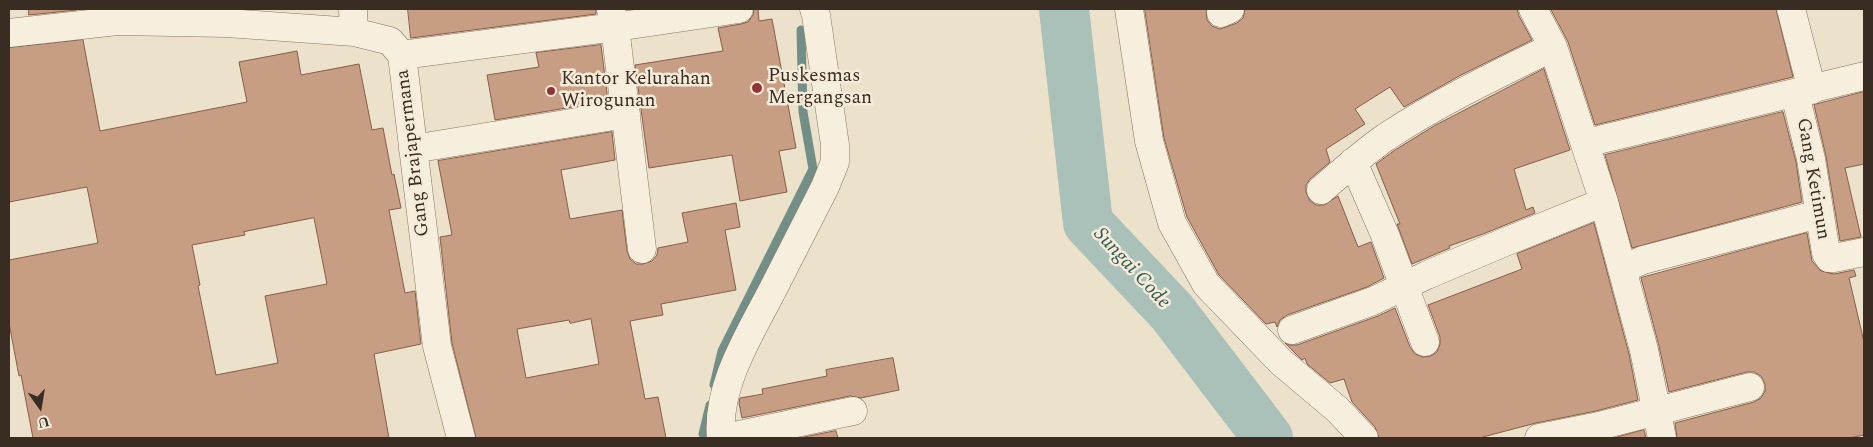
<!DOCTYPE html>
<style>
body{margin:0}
#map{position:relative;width:1873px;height:447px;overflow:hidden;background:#ece1ca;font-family:Spectral,serif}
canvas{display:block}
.frame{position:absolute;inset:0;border:10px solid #392c22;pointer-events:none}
.north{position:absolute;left:15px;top:382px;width:50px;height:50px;-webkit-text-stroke:4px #f4ebd9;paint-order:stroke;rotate:167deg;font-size:14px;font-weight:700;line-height:20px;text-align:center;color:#392c22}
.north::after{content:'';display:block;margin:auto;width:18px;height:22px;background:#392c22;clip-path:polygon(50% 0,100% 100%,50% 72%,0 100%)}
</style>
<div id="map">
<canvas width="1873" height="447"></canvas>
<div class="frame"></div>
<div class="north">U</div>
</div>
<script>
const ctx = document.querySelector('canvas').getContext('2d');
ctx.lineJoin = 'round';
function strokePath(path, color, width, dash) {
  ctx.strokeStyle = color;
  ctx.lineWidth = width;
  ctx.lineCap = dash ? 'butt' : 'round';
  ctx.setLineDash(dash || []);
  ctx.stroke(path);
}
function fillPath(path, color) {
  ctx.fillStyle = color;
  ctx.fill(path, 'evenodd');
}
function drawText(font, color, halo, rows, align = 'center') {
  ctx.font = font + ' Spectral,serif';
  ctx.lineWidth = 5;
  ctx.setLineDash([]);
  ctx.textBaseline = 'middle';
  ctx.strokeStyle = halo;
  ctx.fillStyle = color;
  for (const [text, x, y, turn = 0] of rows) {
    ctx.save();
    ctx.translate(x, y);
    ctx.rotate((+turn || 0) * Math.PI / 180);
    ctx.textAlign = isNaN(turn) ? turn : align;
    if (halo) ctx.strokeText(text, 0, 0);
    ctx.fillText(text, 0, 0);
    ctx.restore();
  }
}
const stream = new Path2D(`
 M714,385L722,351L813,169L803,112L801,30
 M703,434L710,405`);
const river = new Path2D(`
 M1064,9L1088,223L1172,312L1268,438`);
const building = new Path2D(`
 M29,9H77V10L29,15Z
 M408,9H596V14L411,38Z
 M754,9H758L759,21L772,19L796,148L779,151L787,192L740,201L732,155L649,168L635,65L723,51L718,28L741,24L748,22L753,15Z
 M1145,9H1206L1207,20L1212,26L1220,29L1237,23L1243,18L1245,9H1517L1519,16L1532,40L1461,75L1404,107L1390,87L1355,109L1365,124L1326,149L1330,162L1310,179L1306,185V192L1310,201L1316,205H1324L1338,196L1358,247L1371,242L1384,278L1367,287L1287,315L1280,320L1277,327L1275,322L1266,324L1219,275L1187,217L1164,138Z
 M1551,9H1776L1793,77L1595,125L1568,42Z
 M83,40L100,131L247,102L239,62L297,51L301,75L359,64L372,130L383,128L392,175L394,174L401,208L389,210L405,293L415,291L421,344L374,354L389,438H33L21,375L19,376L9,323V260L98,243L87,187L9,202V48ZM314,218L327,284L265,296L278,363L216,375L198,286L200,285L192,245L245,235L244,232Z
 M601,45L608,101L495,120L487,75L539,67L536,53Z
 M1544,69L1570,150L1514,169L1526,210L1533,207L1535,213L1483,234L1449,246L1450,248L1412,264L1397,224H1400L1376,164L1395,150L1434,126Z
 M1864,92V164L1845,168L1861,237L1840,241L1826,156L1814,105Z
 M1783,112L1796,162L1802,202L1632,248L1605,155Z
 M612,132L615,160L561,170L570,219L622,210L627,251L630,259L636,264H643L652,261L657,255L658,248L688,242L682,213L736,203L740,227L725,230L736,290L661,304L663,315L630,321L645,399L658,397L666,438H476L452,343L440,237L452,235L438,161ZM591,319L599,364L526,378L517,329L569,320L570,323Z
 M1594,223L1629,354L1638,400L1596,411L1536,423L1479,438H1379L1375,427L1352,402L1344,379L1330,383L1307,364L1305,358L1302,360L1285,343L1290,345H1297L1378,316L1395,308L1410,347L1415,354L1423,357L1431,356L1437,352L1440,344V337L1428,305L1522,269L1517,254Z
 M1807,233L1812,261L1821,271L1834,274L1854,270L1856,276L1849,278L1864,342V435L1849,438H1677L1675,423L1754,402L1761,398L1765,391V384L1761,376L1754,372H1747L1669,392L1659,346L1641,278Z
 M893,358L899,390L861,398L850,396L742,418L739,403L740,398L763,394L762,389L827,376L826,370Z
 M1644,430L1646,438H1614Z
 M836,431L838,438H800Z`);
const street = new Path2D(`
 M353,9L354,32
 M1129,9L1149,141L1172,223L1206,284L1281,362L1338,410L1364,438
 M1533,9L1553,47L1604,202L1644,350L1662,438
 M1791,9L1812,90
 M611,10L615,27L642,249
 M1221,13L1230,9
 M9,33L117,21L227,23L354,32L390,41L402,55L437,346L461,438
 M402,55L615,27L739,9
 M1795,94L1811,159L1826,253L1829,258H1834L1864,252
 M1586,143L1864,76
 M413,149L626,114
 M1353,162L1385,235L1425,342
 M1321,190C1342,172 1363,153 1386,137C1439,102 1496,75 1553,47
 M1622,269L1643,260L1819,214
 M1292,330L1373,301L1427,275L1505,242L1604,202
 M721,438C716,386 750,334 773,289C790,255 808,221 825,187L835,162V145L816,15L814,9
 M725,438L853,411
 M1539,438L1599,426L1750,387`);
const markers = [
 [757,88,6,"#923337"],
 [551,91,5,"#923337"]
];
const poiNames = [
 ["Puskesmas",768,77],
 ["Mergangsan",768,99],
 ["Kantor Kelurahan",561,80],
 ["Wirogunan",561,102]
];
const streetNames = [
 ["Gang Brajapermana",414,153,-97],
 ["Gang Ketimun",1812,179,80]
];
const waterNames = [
 ["Sungai Code",1131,269,47]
];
strokePath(stream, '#718f87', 9);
strokePath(river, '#aac1ba', 50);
fillPath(building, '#c79d83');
strokePath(building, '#855e47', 1);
strokePath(street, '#88745f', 29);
strokePath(street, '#f7efdd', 28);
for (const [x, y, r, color] of markers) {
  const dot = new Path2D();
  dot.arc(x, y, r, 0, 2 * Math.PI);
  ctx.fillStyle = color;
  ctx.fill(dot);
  strokePath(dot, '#f4ebd9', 2);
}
drawText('19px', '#392c22', '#f4ebd9', poiNames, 'left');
drawText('19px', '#392c22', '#f4ebd9', streetNames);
drawText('italic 20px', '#325854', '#f4ebd9', waterNames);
</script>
